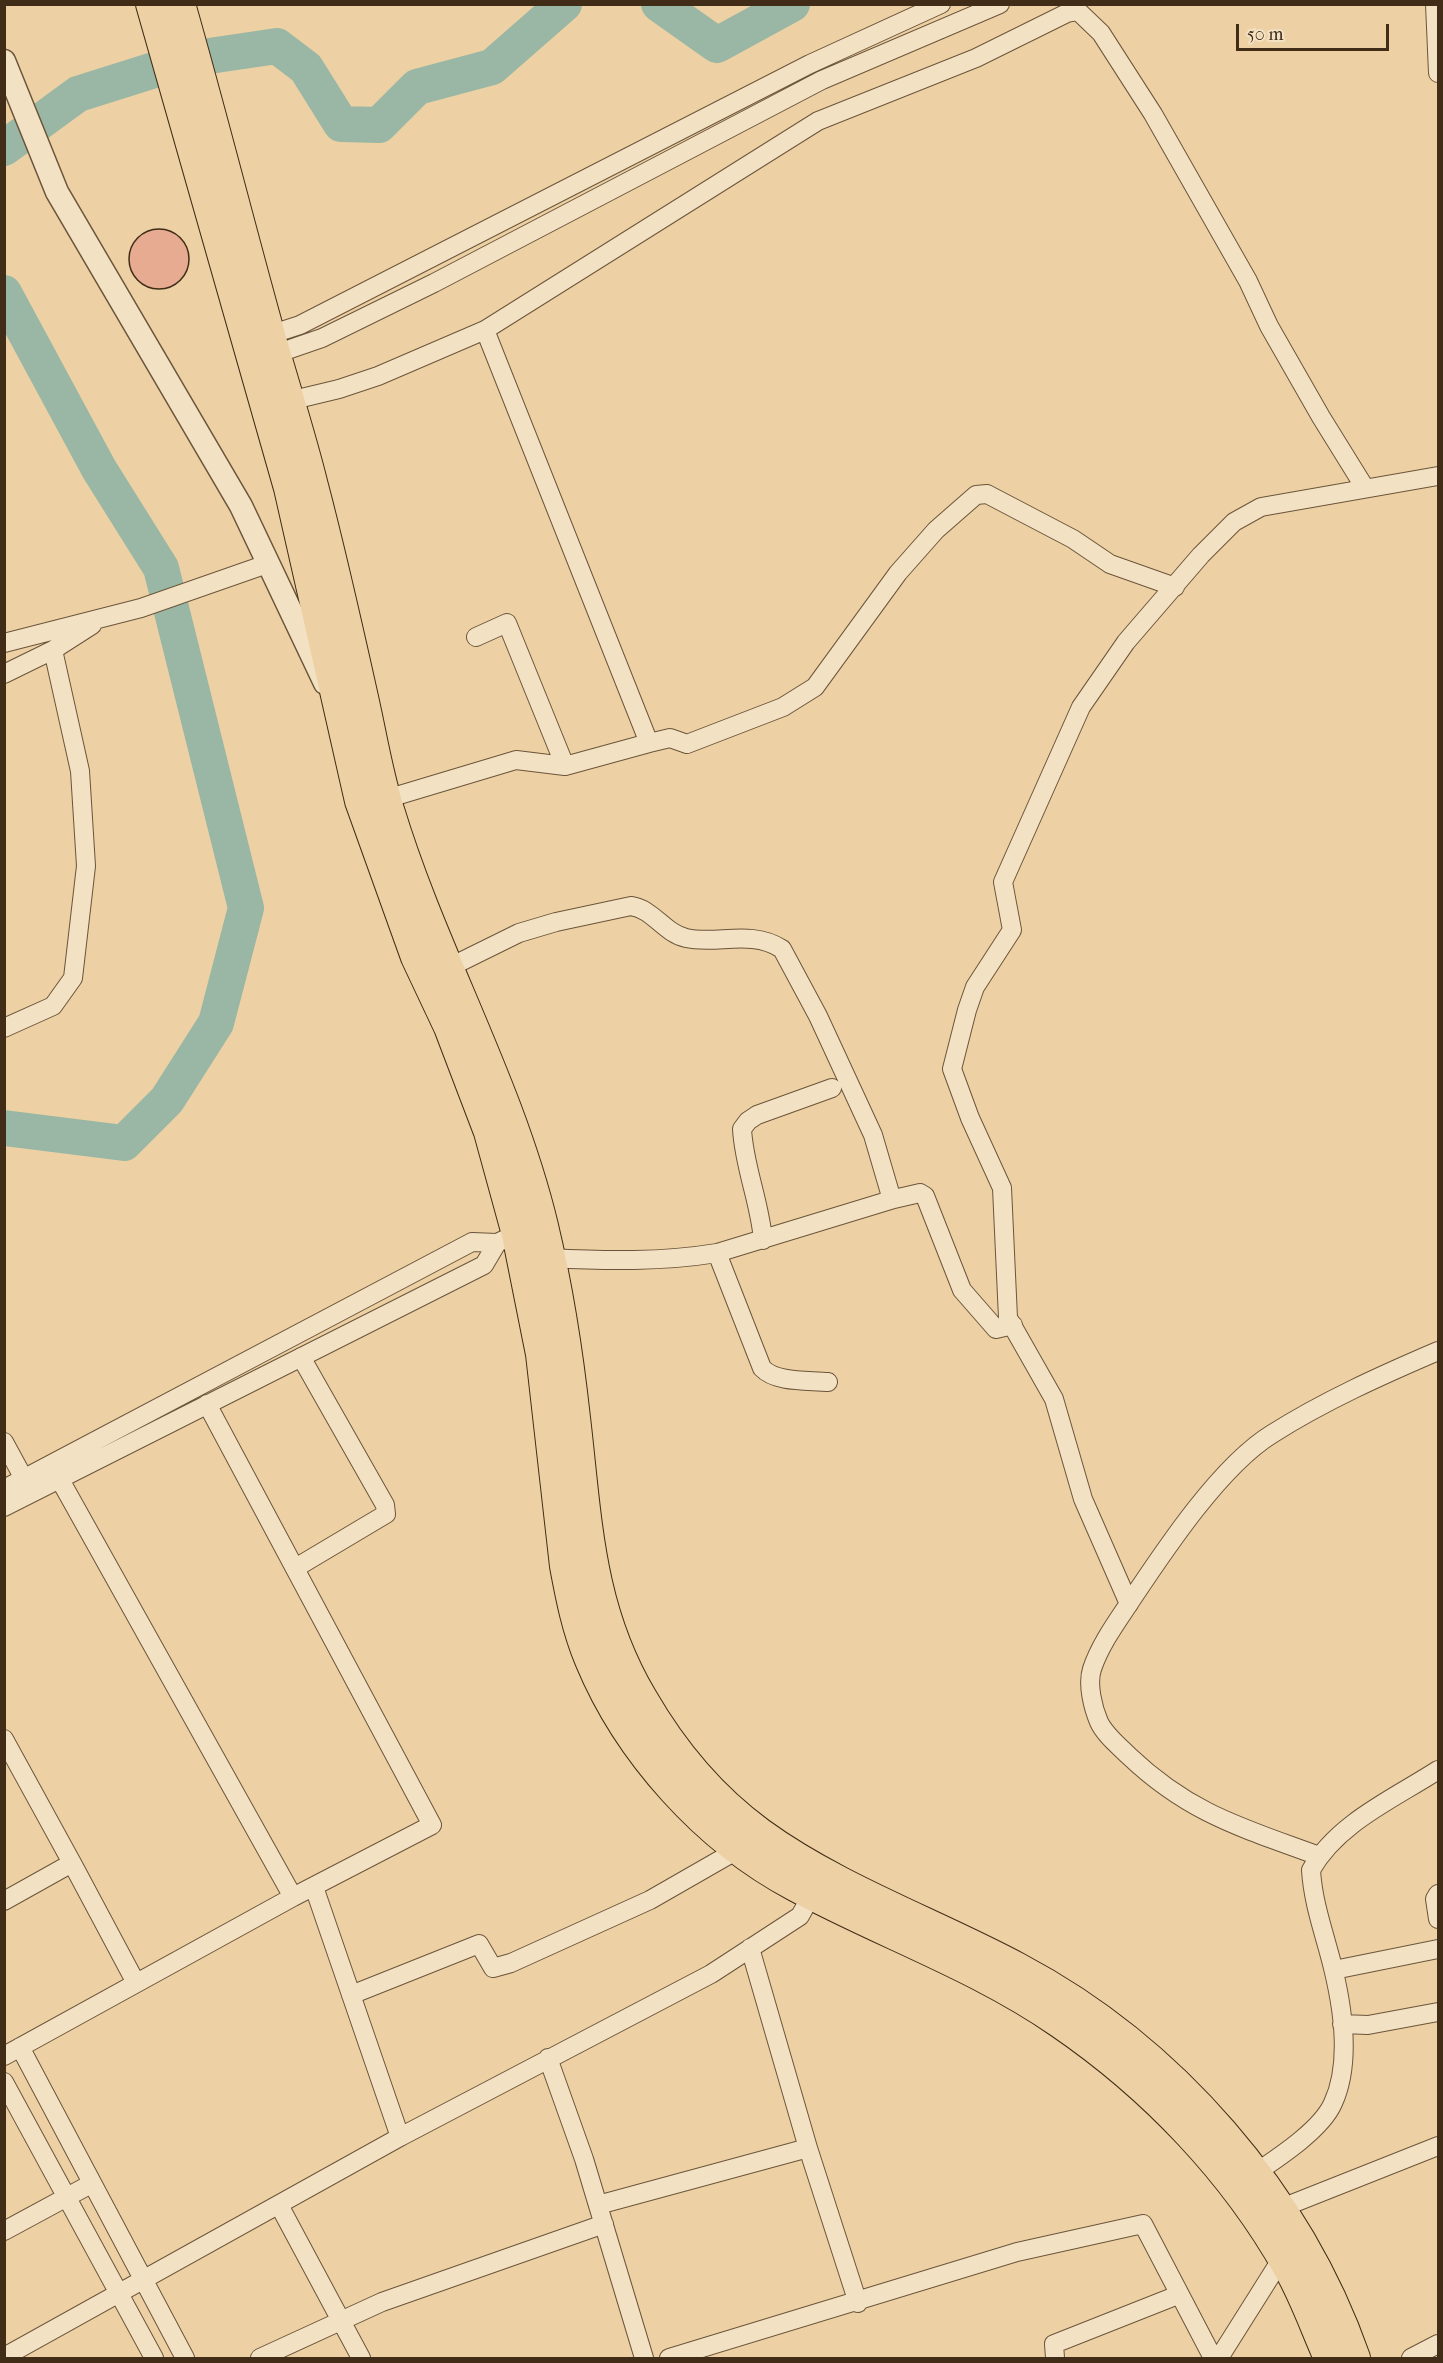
<!DOCTYPE html>
<style>
body{margin:0}
#map{position:relative;width:1443px;height:2363px;overflow:hidden;background:#edd1a4;font-family:"IM FELL French Canon",serif}
canvas{display:block}
.frame{position:absolute;inset:0;border:6px solid #402c17;pointer-events:none}
.scale{position:absolute;left:1236px;top:24px;width:153px;height:27px;box-sizing:border-box;border:3px solid #402c17;border-top:0;padding-left:8px;font-size:18px;line-height:21px;white-space:nowrap;color:#402c17;-webkit-text-stroke:4px #f3e1c4;paint-order:stroke}
</style>
<div id="map">
<canvas width="1443" height="2363"></canvas>
<div class="frame"></div>
<div class="scale">50 m</div>
</div>
<script>
const ctx = document.querySelector('canvas').getContext('2d');
ctx.lineJoin = 'round';
function strokePath(path, color, width, dash) {
  ctx.strokeStyle = color;
  ctx.lineWidth = width;
  ctx.lineCap = dash ? 'butt' : 'round';
  ctx.setLineDash(dash || []);
  ctx.stroke(path);
}
function fillPath(path, color) {
  ctx.fillStyle = color;
  ctx.fill(path, 'evenodd');
}
const river = new Path2D(`
 M659,4L717,45L792,4
 M4,148L78,94L189,59L277,46L306,68L341,124L379,125L417,87L492,67L564,4
 M4,293L99,469L161,568L246,908L216,1023L167,1100L124,1143L4,1128`);
const building = new Path2D(`
 M129 259a30 30 0 1 1 60 0a30 30 0 1 1-60 0Z`);
const minor = new Path2D(`
 M1435,4L1438,73
 M485,330L649,743L670,738L687,744L783,707L815,687L898,573L936,530L976,495L987,494L1073,539L1110,564L1175,587
 M260,338L300,325L810,64L941,4
 M267,357L322,338L434,283L822,80L1000,4
 M289,401L339,389L378,376L485,330L818,121L976,58L1067,13L1078,11L1101,33L1153,114L1248,281L1269,326L1321,417L1365,488
 M476,637L507,623L565,766
 M4,643L141,608L267,564
 M4,674L53,650L92,625
 M386,799L516,760L565,766L649,743
 M448,968L519,933L556,922L631,906C653,909 664,933 686,938C717,945 751,929 782,949L818,1016L873,1135L890,1193L894,1199L920,1193L925,1196L962,1290L996,1329L1013,1325
 M4,1028L53,1006L73,978L86,866L80,771L53,650
 M763,1240C760,1202 744,1167 742,1129L748,1121L757,1115L832,1088
 M717,1253L762,1368C776,1383 808,1380 828,1382
 M550,1258C606,1261 662,1262 717,1253L894,1199
 M207,1404L432,1825L293,1897
 M4,1442L29,1488
 M4,1489L472,1242L497,1243L524,1230
 M4,1507L484,1265L497,1243
 M297,1567L386,1514L385,1505L301,1357
 M1129,1604L1083,1499L1054,1399L1008,1318L1002,1188L970,1118L952,1069L967,1010L975,987L1012,930L1003,882L1081,707L1126,642L1201,555L1234,522L1261,507L1438,476
 M4,1739L72,1863L4,1901
 M1319,1856C1243,1828 1190,1814 1129,1756C1119,1746 1105,1735 1099,1722C1093,1708 1087,1684 1092,1669C1100,1645 1116,1623 1130,1602C1164,1551 1220,1466 1272,1434C1324,1401 1382,1375 1438,1351
 M72,1863L136,1983
 M314,1887L400,2137
 M1438,1894L1435,1899L1438,1919
 M1334,1970L1438,1949
 M351,1995L479,1944L493,1968L511,1963L650,1900L739,1849
 M1342,2024L1368,2025L1438,2012
 M20,2047L185,2358
 M4,2056L293,1897L59,1478
 M548,2058L584,2159L644,2358
 M4,2082L154,2358
 M808,2148L858,2303
 M1248,2178C1273,2161 1321,2131 1333,2103C1351,2064 1343,2009 1333,1968C1325,1935 1313,1904 1311,1870C1337,1823 1395,1798 1438,1770
 M279,2205L361,2358
 M598,2205L808,2148L750,1948
 M1279,2209L1438,2146
 M4,2231L91,2184
 M4,2357L400,2137L711,1974L800,1916L816,1887
 M260,2358L382,2302L604,2224
 M669,2358L1017,2252L1143,2224L1213,2358
 M1055,2358L1054,2344L1178,2295
 M1219,2358L1282,2258
 M1411,2358L1438,2344`);
const tertiary = new Path2D(`
 M4,61L57,192L241,506L325,683`);
const trunk = new Path2D(`
 M151,4L289,488L360,801L416,957L449,1027L489,1132L517,1234L541,1354L565,1566C571,1598 577,1629 590,1660C628,1752 706,1839 795,1886C882,1933 978,1966 1060,2023C1152,2086 1234,2171 1289,2269C1305,2297 1316,2329 1329,2358
 M180,4C212,116 240,228 271,339C285,388 301,437 313,486C332,558 348,630 364,702C372,738 378,775 389,810C432,952 508,1081 543,1226C558,1289 568,1354 575,1418C587,1519 588,1607 642,1698C672,1750 712,1798 760,1833C837,1889 934,1923 1018,1968C1171,2049 1298,2195 1355,2358`);
strokePath(river, '#99b7a4', 36);
fillPath(building, '#e6ab91');
strokePath(building, '#402c17', 1.5);
strokePath(minor, '#6b553a', 20);
strokePath(tertiary, '#6b553a', 25);
strokePath(trunk, '#402c17', 32);
strokePath(minor, '#f3e1c4', 18);
strokePath(tertiary, '#f3e1c4', 22);
strokePath(trunk, '#edd1a4', 30);
</script>
